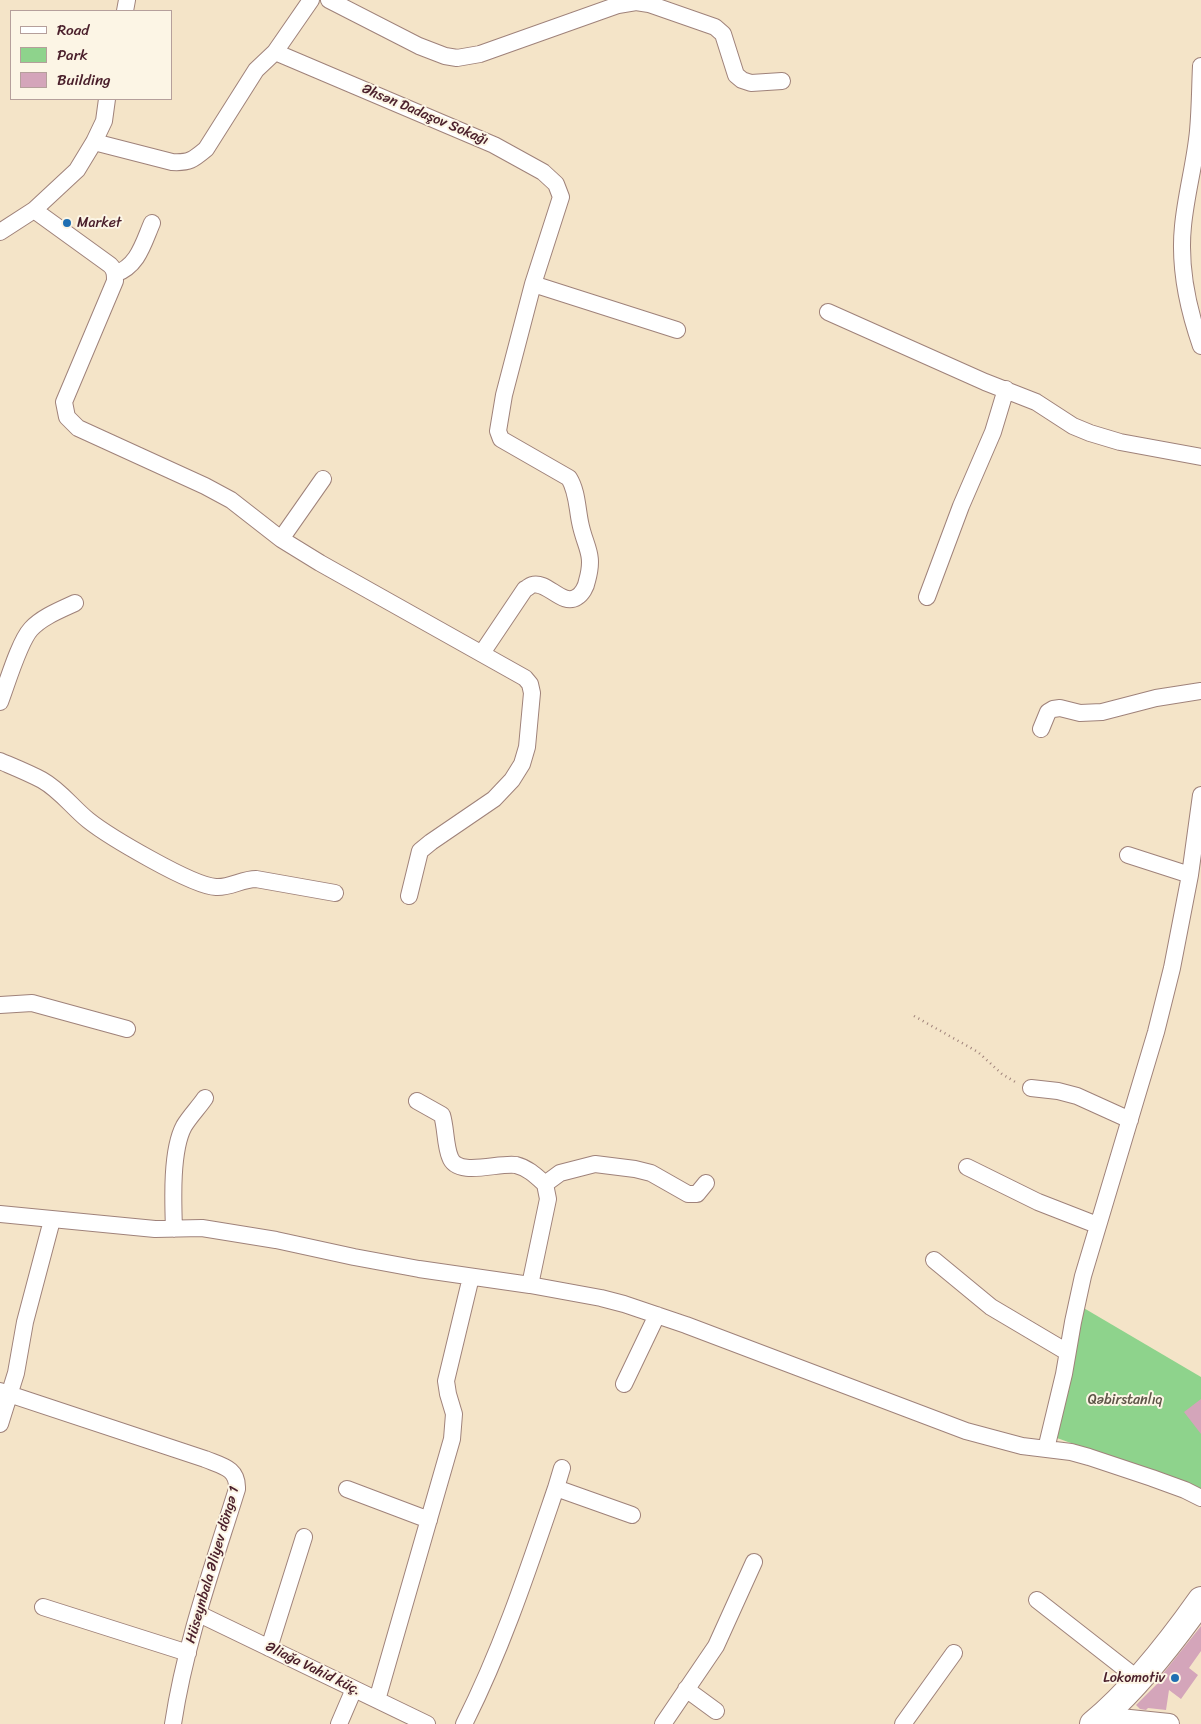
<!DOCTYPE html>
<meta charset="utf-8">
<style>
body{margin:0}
#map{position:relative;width:1201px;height:1724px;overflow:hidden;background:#f4e4c8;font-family:Sriracha,sans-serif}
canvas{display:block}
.legend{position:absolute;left:10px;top:10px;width:162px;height:90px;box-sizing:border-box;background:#fcf5e5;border:1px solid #b59f9b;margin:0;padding:6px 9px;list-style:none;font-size:15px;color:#4a1f2b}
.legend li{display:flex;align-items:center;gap:10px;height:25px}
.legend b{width:25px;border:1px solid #b59f9b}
</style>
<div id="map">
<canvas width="1201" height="1724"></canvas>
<ul class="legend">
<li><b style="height:6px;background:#fff"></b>Road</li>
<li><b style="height:14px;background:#8ed38c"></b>Park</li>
<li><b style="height:14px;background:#d4a5ba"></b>Building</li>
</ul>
</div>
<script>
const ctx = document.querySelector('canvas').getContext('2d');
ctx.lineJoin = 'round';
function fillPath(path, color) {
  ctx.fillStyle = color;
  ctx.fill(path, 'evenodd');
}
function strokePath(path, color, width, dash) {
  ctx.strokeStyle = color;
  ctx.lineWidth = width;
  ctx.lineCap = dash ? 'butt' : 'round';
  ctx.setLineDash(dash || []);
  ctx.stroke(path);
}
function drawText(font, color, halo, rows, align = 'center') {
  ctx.font = font + ' Sriracha,sans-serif';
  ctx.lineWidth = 4;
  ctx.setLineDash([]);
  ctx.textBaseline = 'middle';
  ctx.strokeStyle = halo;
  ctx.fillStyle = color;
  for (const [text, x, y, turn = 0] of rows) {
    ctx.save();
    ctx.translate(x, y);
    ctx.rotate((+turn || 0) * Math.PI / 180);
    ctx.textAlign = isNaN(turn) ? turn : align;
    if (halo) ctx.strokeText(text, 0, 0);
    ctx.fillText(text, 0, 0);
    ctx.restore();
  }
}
const green = new Path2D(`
 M1082,1307L1201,1377V1490L1057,1438Z`);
const building = new Path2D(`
 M1201,1399V1434L1184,1412Z
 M1201,1626V1651L1189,1668L1198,1675L1181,1699L1169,1690L1166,1710L1148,1708L1146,1710L1140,1709L1136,1705L1158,1683L1157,1681Z`);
const path = new Path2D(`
 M914,1016L978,1052L1002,1074L1017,1083`);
const minor = new Path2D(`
 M329,0L419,46L445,56L457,58L480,54L618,5L636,2L649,4L715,27L723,34L736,75L742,80L751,83L782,81
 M125,11L127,0
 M275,52L494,145L543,172L556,184L561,197L533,284L504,395L498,431L501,439L569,478C577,491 577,507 580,522C585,548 595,553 587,581C586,587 582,594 577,597C562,607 547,580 532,585C529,586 528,588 525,589L482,653
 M1201,66C1200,87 1200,109 1198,131C1195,163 1186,194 1183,226C1179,265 1188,309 1201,346
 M94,142L172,162C189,163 193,160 206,149L256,70L275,52L311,0
 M34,210L110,265C115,270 115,274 115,281L64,402L67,417L78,428L205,486L231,500L281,539L320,563L525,678L530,684L532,693L527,747L522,764L512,780L494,799L431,842L420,851L409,896
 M0,232L34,210L77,170L94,142L104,121L107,99
 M115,274C138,266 143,244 152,223
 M533,284L677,330
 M828,312L985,382L1036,402L1073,426L1090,433L1120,442L1201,457
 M281,539L323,479
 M927,597L961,506L993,432L1006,389
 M0,702C7,684 19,642 31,629C42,617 60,610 75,603
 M1041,729L1048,712L1053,709L1060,708L1080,713L1102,712L1156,698L1201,691
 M0,761C14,767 29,773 42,780C60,790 72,807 88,820C108,836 192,886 216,887C230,888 242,879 256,879L335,893
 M1128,855L1190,875
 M0,1005L32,1003L127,1029
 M1031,1088L1058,1091L1077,1096L1130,1120
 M417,1101L442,1115C446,1128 445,1145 450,1157C457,1178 499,1162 516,1165C528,1168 536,1176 545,1184L548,1199L530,1285
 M967,1167L1038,1202L1097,1225
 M545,1184L560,1173L595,1164L635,1169L651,1173L688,1194H697L706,1183
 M0,1214L155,1229L202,1228L276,1240L354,1257L419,1269L530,1285L601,1298L624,1304L686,1325L966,1431L1022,1446L1071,1452L1089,1457L1152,1478L1185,1490L1201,1498
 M174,1229C173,1201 171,1150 184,1126C190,1116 199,1107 205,1098
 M934,1260L991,1307L1067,1352
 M624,1384L657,1315
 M0,1391L205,1459C222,1466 238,1468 237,1489C213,1566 185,1644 173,1724
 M0,1424L16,1373L25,1322L52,1220
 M1046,1449L1064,1374L1073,1322L1083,1276L1156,1032L1172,968L1190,875L1201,795
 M556,1488L562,1468
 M347,1489L429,1520
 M1037,1600L1138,1679
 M43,1607L188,1653
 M199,1614L427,1724
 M269,1648L304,1537
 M686,1689L716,1711
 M377,1700L452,1439L454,1414L448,1394L446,1381L471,1277
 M339,1724L354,1689
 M464,1724C502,1649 529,1567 556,1488L632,1515
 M663,1724L716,1646L754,1562
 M903,1724L954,1653`);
const tertiary = new Path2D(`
 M1107,1713L1120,1719L1169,1724`);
const primary = new Path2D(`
 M1093,1724C1132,1692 1172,1641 1201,1600`);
const markers = [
 [67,223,5,"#1f6fb2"],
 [1175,1678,5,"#1f6fb2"]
];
const streetNames = [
 ["Əhsən Dadaşov Sokağı",425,115,23],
 ["Hüseynbala Əliyev döngə 1",213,1565,-74],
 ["Əliağa Vahid küç.",313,1669,26]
];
const poiNames = [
 ["Market",77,223],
 ["Lokomotiv",1165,1678,"right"]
];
const parkNames = [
 ["Qəbirstanlıq",1125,1400]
];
fillPath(green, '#8ed38c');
fillPath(building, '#d4a5ba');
strokePath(minor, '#9f827a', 18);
strokePath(tertiary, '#9f827a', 22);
strokePath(primary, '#9f827a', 28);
strokePath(path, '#9f827a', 2.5, [1, 4]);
strokePath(minor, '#fff', 16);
strokePath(tertiary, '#fff', 20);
strokePath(primary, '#fff', 26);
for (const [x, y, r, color] of markers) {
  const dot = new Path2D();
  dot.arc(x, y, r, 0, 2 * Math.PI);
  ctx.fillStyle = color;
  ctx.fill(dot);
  strokePath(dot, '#fcf5e5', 2);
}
drawText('14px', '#4a1f2b', '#fcf5e5', streetNames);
drawText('14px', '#4a1f2b', '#fcf5e5', poiNames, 'left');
drawText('14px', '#5e5548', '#fcf5e5', parkNames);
</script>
